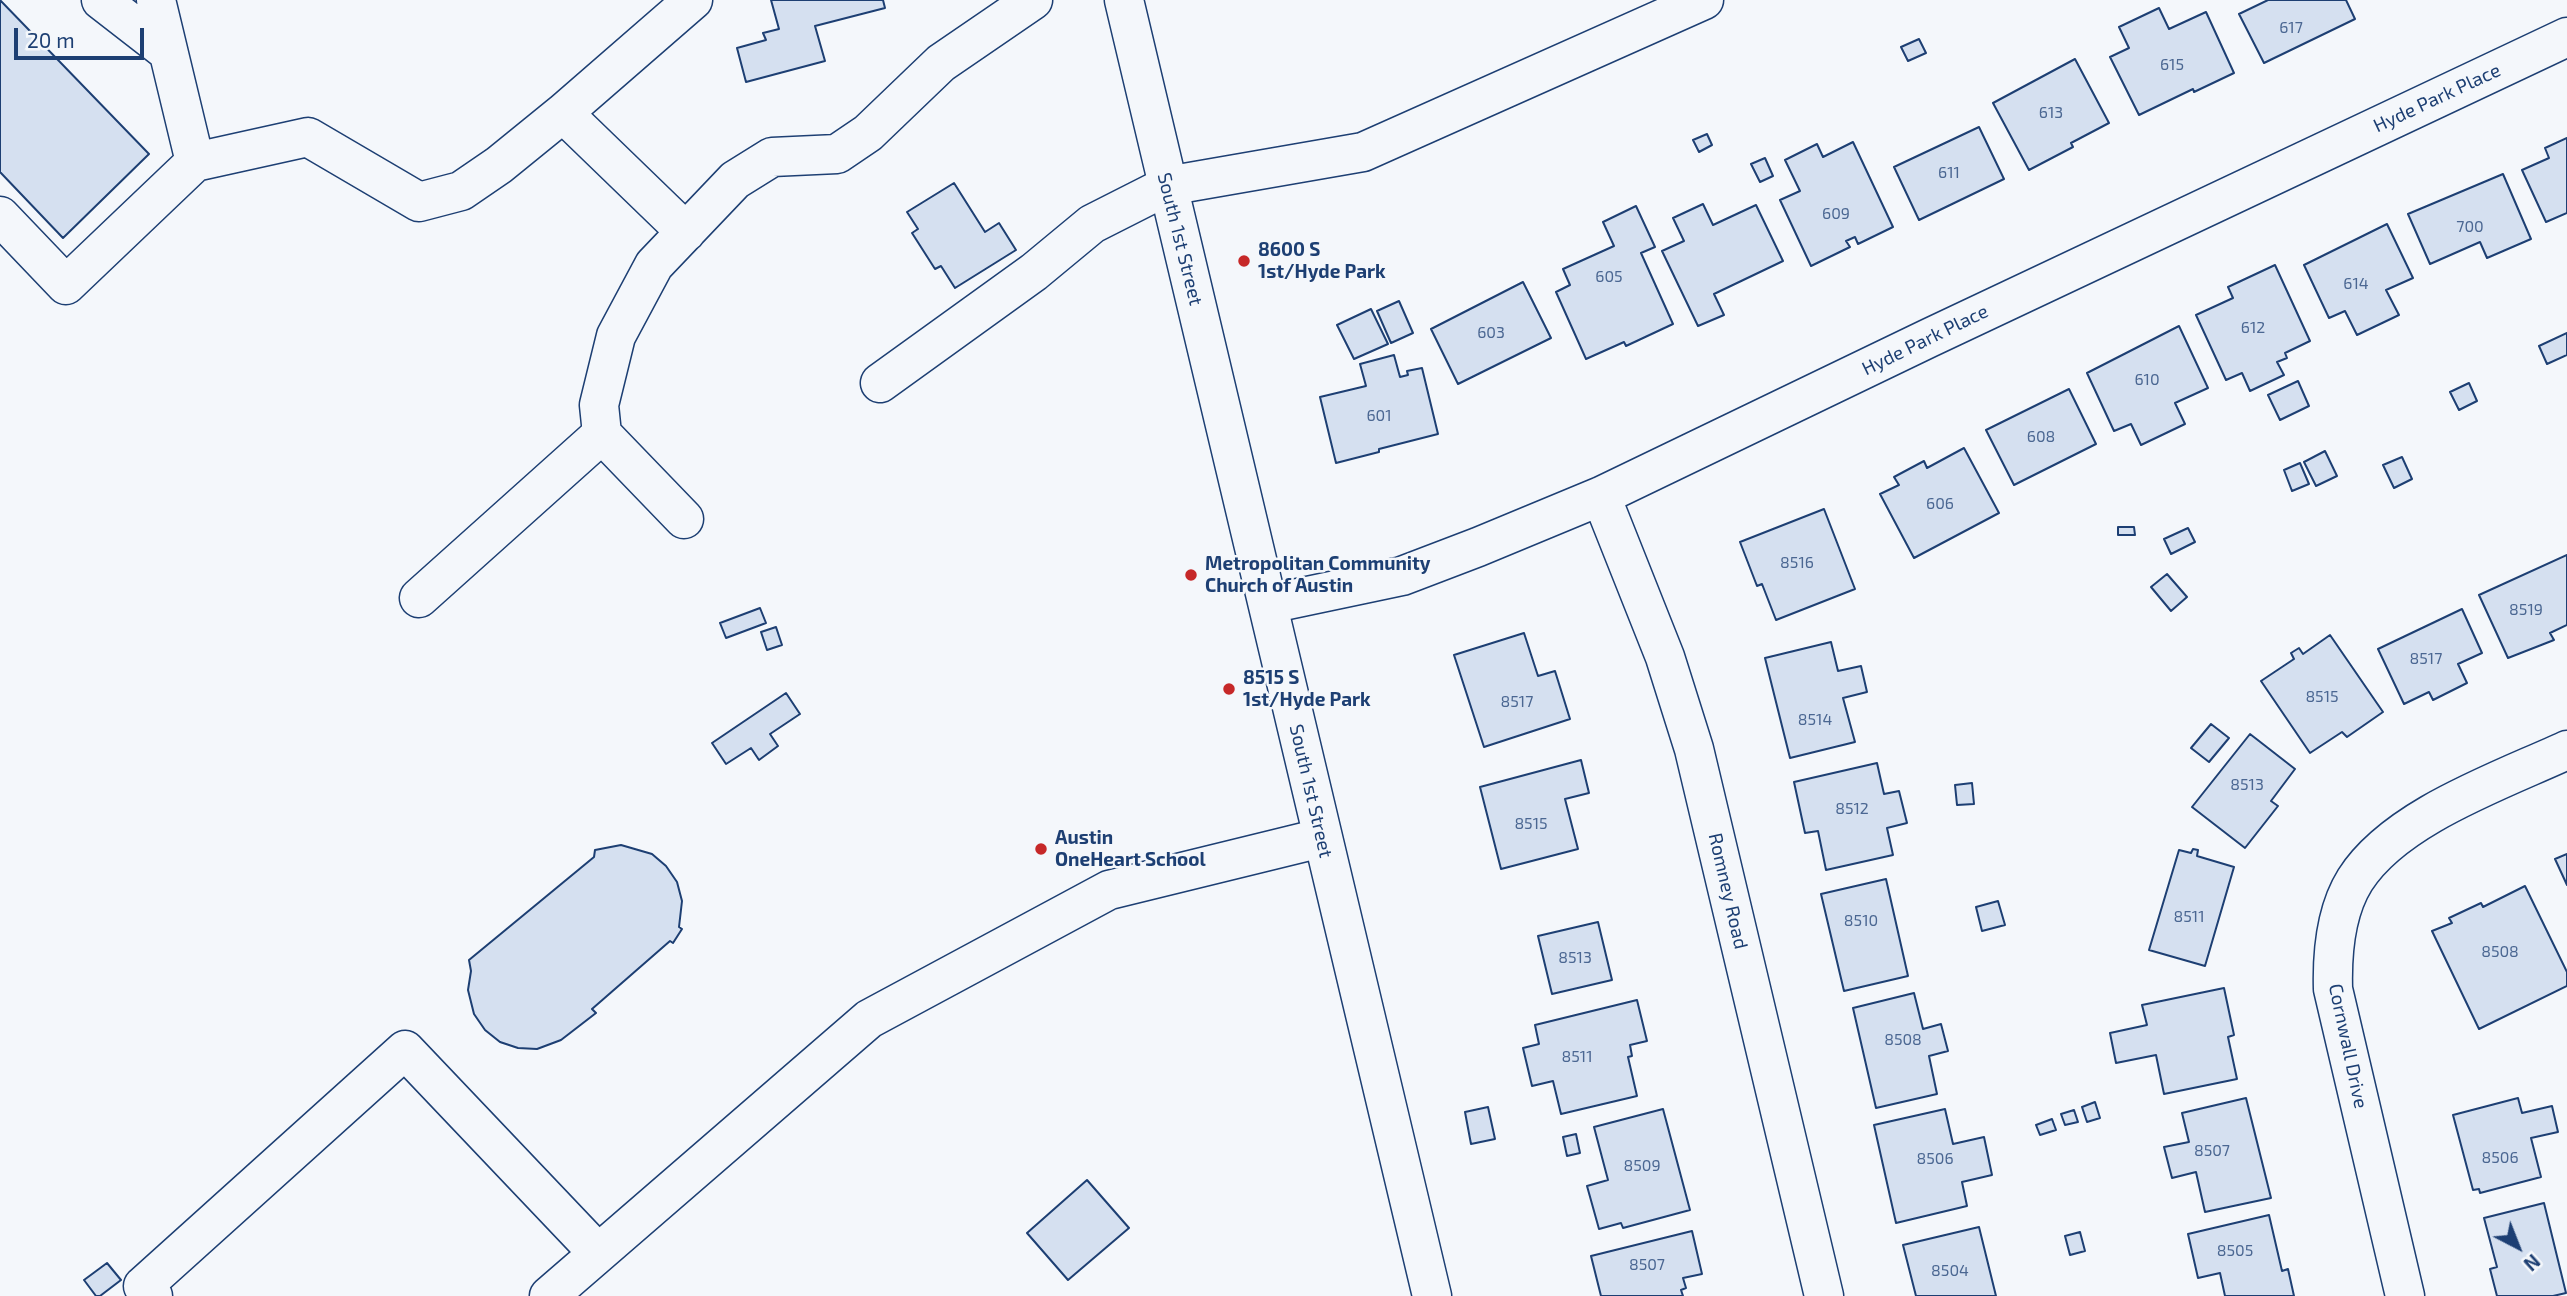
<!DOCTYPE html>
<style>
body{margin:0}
#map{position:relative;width:2567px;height:1296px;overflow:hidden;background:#f4f7fb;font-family:"Exo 2",sans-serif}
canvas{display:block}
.north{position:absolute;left:2483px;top:1212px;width:70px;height:70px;-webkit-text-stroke:5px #f4f7fb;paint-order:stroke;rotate:138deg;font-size:19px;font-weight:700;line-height:28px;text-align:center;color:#1d3f73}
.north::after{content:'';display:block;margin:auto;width:24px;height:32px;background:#1d3f73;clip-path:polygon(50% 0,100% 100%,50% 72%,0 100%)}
.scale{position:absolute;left:14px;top:28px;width:130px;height:32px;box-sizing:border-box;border:4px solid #1d3f73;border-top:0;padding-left:9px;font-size:21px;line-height:24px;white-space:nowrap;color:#1d3f73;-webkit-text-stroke:5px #f4f7fb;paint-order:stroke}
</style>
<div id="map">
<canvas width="2567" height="1296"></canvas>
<div class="north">N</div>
<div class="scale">20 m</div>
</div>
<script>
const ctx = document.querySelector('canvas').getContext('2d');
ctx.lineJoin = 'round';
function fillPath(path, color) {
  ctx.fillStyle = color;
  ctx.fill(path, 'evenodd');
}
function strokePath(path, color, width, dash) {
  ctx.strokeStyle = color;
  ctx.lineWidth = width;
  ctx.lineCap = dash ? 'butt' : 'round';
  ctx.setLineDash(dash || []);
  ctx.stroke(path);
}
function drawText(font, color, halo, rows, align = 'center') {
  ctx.font = font + ' "Exo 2",sans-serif';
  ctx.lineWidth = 5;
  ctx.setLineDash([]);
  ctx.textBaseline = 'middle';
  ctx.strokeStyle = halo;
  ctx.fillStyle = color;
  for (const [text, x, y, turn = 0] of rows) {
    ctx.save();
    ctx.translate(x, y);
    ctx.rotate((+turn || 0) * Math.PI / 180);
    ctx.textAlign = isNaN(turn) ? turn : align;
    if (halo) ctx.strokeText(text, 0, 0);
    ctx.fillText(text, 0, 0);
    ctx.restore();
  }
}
const building = new Path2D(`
 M0,0L149,154L63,238L0,172Z
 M771,0H883L885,8L815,26L825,61L746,82L737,48L766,40L763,33L779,29Z
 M2268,0H2346L2355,19L2264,63L2239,14Z
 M2159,8L2169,29L2206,12L2234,73L2194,92L2193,89L2139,115L2110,57L2129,48L2119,27Z
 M1919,39L1926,53L1908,61L1901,47Z
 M2075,59L2109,123L2071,143L2073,147L2029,170L1993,103Z
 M1979,127L2004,179L1919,220L1894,167Z
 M1707,134L1712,145L1699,152L1693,140Z
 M2567,138V213L2546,222L2522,170L2549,158L2545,148Z
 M1853,142L1893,227L1858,244L1855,237L1846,241L1850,247L1811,266L1780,200L1800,191L1785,160L1817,144L1823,157Z
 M1765,158L1773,176L1760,182L1751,164Z
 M2503,174L2531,239L2487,258L2480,242L2430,264L2408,214Z
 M954,183L985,232L999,223L1016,250L955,288L941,266L935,269L912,233L918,229L907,212Z
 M1703,204L1713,225L1756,205L1783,261L1714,294L1724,315L1698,326L1662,251L1684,241L1673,218Z
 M1636,206L1655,247L1641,253L1673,324L1626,346L1624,342L1586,359L1556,292L1570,285L1563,269L1614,246L1603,222Z
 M2387,224L2413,278L2386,290L2399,315L2357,335L2345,311L2329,318L2304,265Z
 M2275,265L2310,341L2285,353L2287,358L2277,362L2284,375L2250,391L2242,373L2226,380L2196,315L2233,298L2228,287Z
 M1523,282L1551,338L1458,384L1431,329Z
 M1399,301L1413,333L1391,343L1377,311Z
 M1371,309L1388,344L1354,359L1337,325Z
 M2179,326L2208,388L2175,403L2185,424L2141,445L2131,424L2114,431L2087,373Z
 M2567,333V355L2547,364L2539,346Z
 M1394,355L1400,377L1408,375L1407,371L1422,368L1438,434L1379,449V452L1336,463L1320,397L1366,386L1360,364Z
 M2298,381L2309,406L2280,420L2268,395Z
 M2469,383L2477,401L2459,410L2450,392Z
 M2069,389L2096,444L2014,485L1986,430Z
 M1964,448L1999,513L1914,558L1880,494L1899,485L1894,477L1924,461L1927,468Z
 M2325,451L2337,476L2316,486L2304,462Z
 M2402,457L2412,479L2394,488L2383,465Z
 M2300,463L2309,484L2292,491L2284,470Z
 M1824,509L1855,589L1776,620L1762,584L1757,586L1740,542Z
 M2118,527H2134L2135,535H2118Z
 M2188,528L2195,542L2171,554L2164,539Z
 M2567,555V625L2550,633L2554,640L2508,658L2479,595Z
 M2167,574L2187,597L2171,611L2151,587Z
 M760,608L766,623L726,638L720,623Z
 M2462,609L2482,653L2458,664L2467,683L2433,700L2429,692L2404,704L2378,649Z
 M776,627L782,645L767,650L761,632Z
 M1524,633L1538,676L1555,671L1570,719L1484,747L1454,655Z
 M2330,635L2383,712L2347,737L2342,732L2310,753L2261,681L2294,659L2291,653L2299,648L2303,654Z
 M1831,642L1838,671L1861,666L1867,692L1843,698L1855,742L1790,758L1765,658Z
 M786,693L800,714L770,734L778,746L759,760L751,748L726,764L712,743Z
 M2211,724L2229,738L2209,762L2191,748Z
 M2250,734L2295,769L2271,801L2278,806L2245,848L2192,807Z
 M1581,760L1589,793L1565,799L1578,849L1501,869L1480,787Z
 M1877,763L1884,794L1899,791L1907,823L1887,828L1893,855L1826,870L1818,831L1805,833L1794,782Z
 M1972,783L1974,804L1957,805L1955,785Z
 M621,845L652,854L666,866L677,882L682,901L679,927L682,929L673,943L670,941L592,1009L596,1013L561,1040L537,1049L518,1048L500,1042L485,1030L474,1014L468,990L471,971L469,960L594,857L595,850Z
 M2193,849L2198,850L2197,856L2234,867L2205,966L2149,950L2179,850L2191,853Z
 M2567,854V885L2555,859Z
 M1886,879L1908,976L1844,991L1821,894Z
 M2525,886L2567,972V986L2479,1029L2432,931L2452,923L2449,918L2481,903L2483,907Z
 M1998,901L2005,925L1982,931L1976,907Z
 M1598,922L1612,980L1552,994L1538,936Z
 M2224,988L2234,1035L2228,1037L2237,1079L2164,1094L2156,1055L2116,1063L2110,1033L2147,1025L2142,1005Z
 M1914,993L1923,1029L1941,1024L1948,1051L1929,1056L1937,1094L1876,1108L1853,1008Z
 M1637,1000L1647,1041L1630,1045L1632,1056L1628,1057L1637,1096L1561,1114L1553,1081L1532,1086L1523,1048L1539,1044L1535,1025Z
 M2246,1098L2271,1198L2205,1212L2196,1172L2172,1178L2164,1147L2189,1142L2182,1113Z
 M2518,1098L2522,1113L2552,1106L2558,1132L2531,1138L2541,1177L2480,1193L2479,1189L2473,1190L2453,1115Z
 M2095,1102L2100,1118L2087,1122L2082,1107Z
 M1488,1107L1495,1139L1471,1144L1465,1112Z
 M1663,1109L1690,1210L1623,1228L1621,1223L1599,1229L1587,1186L1608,1180L1594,1127Z
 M1945,1109L1953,1144L1984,1137L1992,1175L1962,1182L1967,1206L1896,1223L1874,1125Z
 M2074,1110L2078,1122L2065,1125L2061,1114Z
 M2052,1119L2056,1130L2040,1135L2036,1125Z
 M1576,1134L1580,1153L1567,1156L1563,1137Z
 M1087,1180L1129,1228L1068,1280L1027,1233Z
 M2544,1203L2566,1293L2553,1296H2497L2490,1269L2497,1267L2484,1218Z
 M2269,1215L2282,1271L2288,1269L2294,1296H2225L2220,1273L2198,1278L2188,1234Z
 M1979,1227L1996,1296H1916L1903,1245Z
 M1692,1231L1702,1274L1683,1278L1686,1288L1681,1290L1683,1296H1601L1591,1256Z
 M2080,1232L2085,1251L2070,1255L2065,1236Z
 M107,1263L121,1280L100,1296H96L84,1280Z`);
const minor = new Path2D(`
 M101,0L168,52
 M195,162L308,137L419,202L461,191L499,165L563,113
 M0,216L66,285L195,162L156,0
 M686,232L563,113L693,0
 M880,383L1034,272L1092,224L1167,186L1363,152L1704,0
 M1601,496L1665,657L1694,749L1824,1296
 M684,519L602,434L599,405L616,336L654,265L735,180L772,157L837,154L868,133L941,63L1033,0
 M419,598L602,434
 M1269,604L1402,576L1478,547L1601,496L1929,338L2567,37
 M153,1296L143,1286L405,1050L598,1253
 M549,1296L869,1019L1109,890L1321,838
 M2405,1296L2333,989C2332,953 2335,912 2355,880C2395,817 2500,781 2567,750`);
const major = new Path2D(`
 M1124,0L1432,1296`);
const markers = [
 [1244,261,7,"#c62828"],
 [1191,575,7,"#c62828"],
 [1229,689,7,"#c62828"],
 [1041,849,7,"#c62828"]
];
const numberNames = [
 ["617",2291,28],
 ["615",2172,65],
 ["613",2051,113],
 ["611",1949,173],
 ["609",1836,214],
 ["700",2470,227],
 ["605",1609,277],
 ["614",2356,284],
 ["612",2253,328],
 ["603",1491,333],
 ["610",2147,380],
 ["601",1379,416],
 ["608",2041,437],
 ["606",1940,504],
 ["8516",1797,563],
 ["8519",2526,610],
 ["8517",2426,659],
 ["8515",2322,697],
 ["8517",1517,702],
 ["8514",1815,720],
 ["8513",2247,785],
 ["8512",1852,809],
 ["8515",1531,824],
 ["8511",2189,917],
 ["8510",1861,921],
 ["8508",2500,952],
 ["8513",1575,958],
 ["8508",1903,1040],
 ["8511",1577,1057],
 ["8507",2212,1151],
 ["8506",2500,1158],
 ["8506",1935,1159],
 ["8509",1642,1166],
 ["8505",2235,1251],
 ["8507",1647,1265],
 ["8504",1950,1271]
];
const streetNames = [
 ["Hyde Park Place",2437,98,-25],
 ["South 1st Street",1180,239,76],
 ["Hyde Park Place",1925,340,-26],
 ["South 1st Street",1311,791,77],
 ["Romney Road",1728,891,77],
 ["Cornwall Drive",2348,1046,78]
];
const poiNames = [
 ["8600 S",1258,250],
 ["1st/Hyde Park",1258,272],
 ["Metropolitan Community",1205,564],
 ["Church of Austin",1205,586],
 ["8515 S",1243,678],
 ["1st/Hyde Park",1243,700],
 ["Austin",1055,838],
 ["OneHeart School",1055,860]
];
fillPath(building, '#d5e0f0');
strokePath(building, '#1d3f73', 2);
strokePath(minor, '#1d3f73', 41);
strokePath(major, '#1d3f73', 41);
strokePath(minor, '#f4f7fb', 38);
strokePath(major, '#f4f7fb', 38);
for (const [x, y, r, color] of markers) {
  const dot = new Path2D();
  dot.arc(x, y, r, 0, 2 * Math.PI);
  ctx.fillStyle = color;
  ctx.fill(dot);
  strokePath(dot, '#f4f7fb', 2.5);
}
drawText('16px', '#4b6792', null, numberNames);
drawText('19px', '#1d3f73', '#f4f7fb', streetNames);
drawText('bold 19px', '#1d3f73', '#f4f7fb', poiNames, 'left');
</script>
